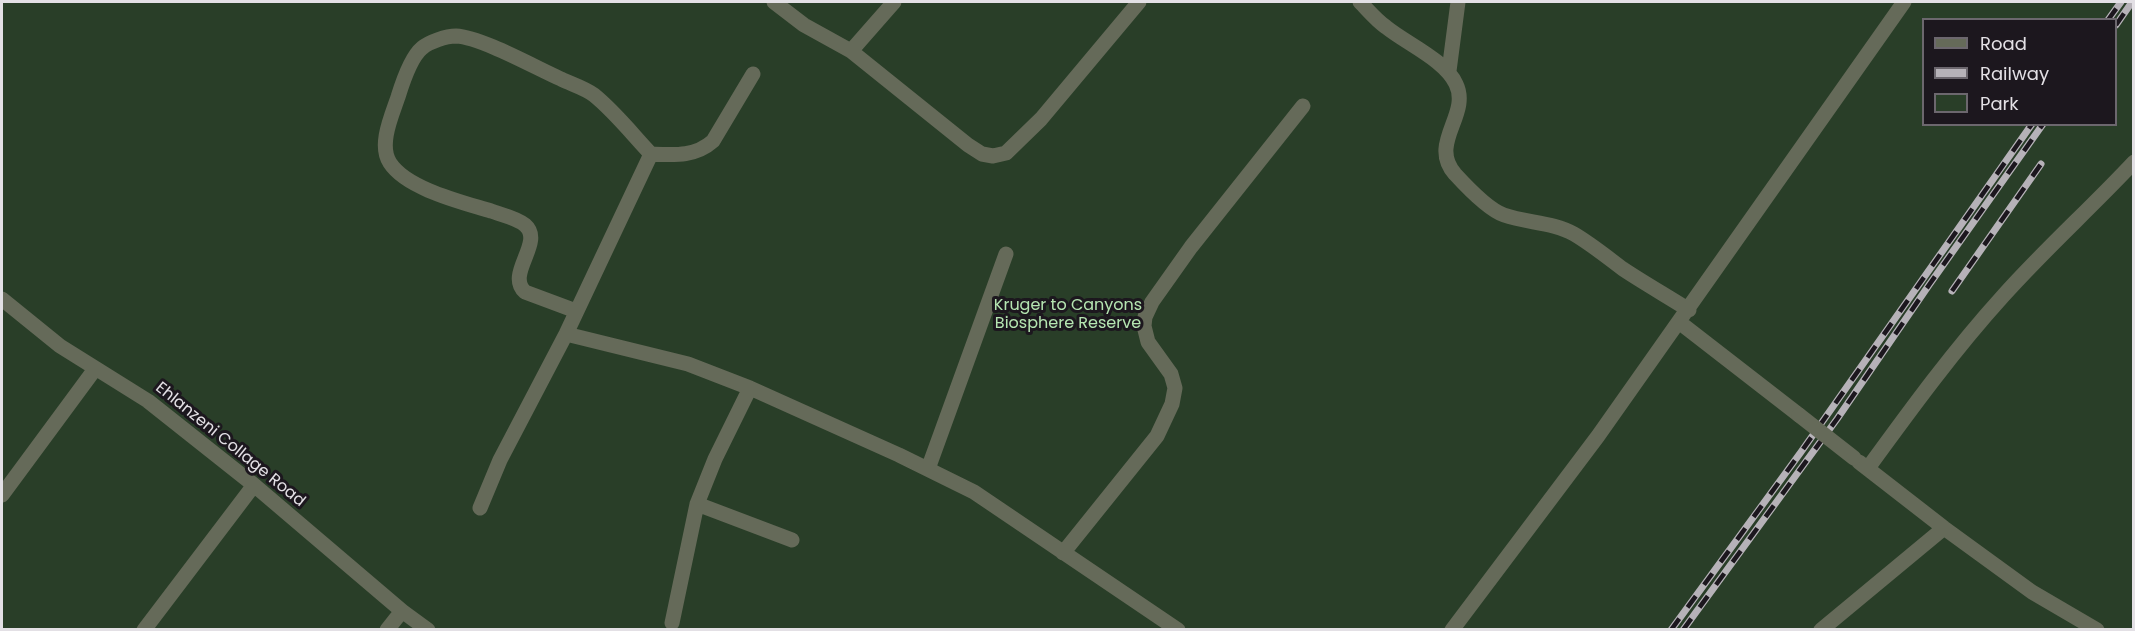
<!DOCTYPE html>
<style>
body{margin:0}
#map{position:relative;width:2135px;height:631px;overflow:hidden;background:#262128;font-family:Poppins,sans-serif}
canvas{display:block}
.frame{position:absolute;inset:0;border:3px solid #e3e0e5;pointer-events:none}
.legend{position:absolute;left:1922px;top:18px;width:195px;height:108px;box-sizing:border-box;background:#1c171e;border:2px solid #6c676e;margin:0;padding:8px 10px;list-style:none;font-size:18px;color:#e3e0e5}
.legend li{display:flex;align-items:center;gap:12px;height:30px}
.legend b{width:30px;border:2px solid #6c676e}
</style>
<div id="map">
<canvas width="2135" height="631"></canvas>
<div class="frame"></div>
<ul class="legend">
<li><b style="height:8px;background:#656a59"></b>Road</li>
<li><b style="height:8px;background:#b6b2b8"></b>Railway</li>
<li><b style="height:16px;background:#293e28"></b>Park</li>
</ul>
</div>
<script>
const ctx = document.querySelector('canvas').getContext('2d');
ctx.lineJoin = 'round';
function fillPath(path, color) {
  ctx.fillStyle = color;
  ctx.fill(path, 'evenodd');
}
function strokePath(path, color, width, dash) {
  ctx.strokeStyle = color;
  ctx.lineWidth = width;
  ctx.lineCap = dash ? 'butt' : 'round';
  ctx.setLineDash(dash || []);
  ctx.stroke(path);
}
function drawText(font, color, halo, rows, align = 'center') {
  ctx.font = font + ' Poppins,sans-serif';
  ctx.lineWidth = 6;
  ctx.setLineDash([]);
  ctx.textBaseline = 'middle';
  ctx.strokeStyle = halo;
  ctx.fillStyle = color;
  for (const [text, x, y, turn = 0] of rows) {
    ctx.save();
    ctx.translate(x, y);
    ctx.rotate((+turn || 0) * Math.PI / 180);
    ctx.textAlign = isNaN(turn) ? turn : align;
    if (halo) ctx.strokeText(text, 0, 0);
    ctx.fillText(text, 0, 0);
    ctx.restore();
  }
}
const green = new Path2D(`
 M2,2H2133V629H2ZM1924,20H2116V124H1924Z`);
const minor = new Path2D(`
 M774,2L804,25L851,51L968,145L982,154L993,156L1006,153L1041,119L1139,2
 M1360,2C1368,10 1376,20 1386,27C1407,44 1445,60 1456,84C1471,115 1428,143 1455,174C1466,186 1489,210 1504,215C1527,223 1553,222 1574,234C1591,244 1607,257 1623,269C1644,283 1667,296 1689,310
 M851,51L894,2
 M1449,71L1458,2
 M2,299L60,346L148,401L254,485L402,611L428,630
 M576,311L525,292C505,274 545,242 525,225C517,218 502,215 491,211C462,202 407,189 390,163C378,145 392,115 398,97C402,84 411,57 422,48C429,42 446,36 456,36C481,37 536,68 561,79C571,84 585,88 594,95C615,112 633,135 651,154C674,155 695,157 713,141L753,74
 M1679,322L1799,415
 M566,334L688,364L750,388L899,455L974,492L1178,630
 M1859,462L1944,528L2032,592L2097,630
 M1868,468C1911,409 1954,350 2003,296C2045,249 2091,208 2134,162
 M928,469L1006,254
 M2,495L95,369
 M697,504L792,540
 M480,508L500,460L566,334L651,154
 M1063,553L1157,436L1172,404L1175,388L1171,374L1148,342L1144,326L1145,317L1152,302L1191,247L1303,106
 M672,623L697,504L715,459L750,388
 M144,630L254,485
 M387,630L402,611
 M1452,630L1598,436L1904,2
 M1821,630L1944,528`);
const rail = new Path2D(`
 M2108,20L2121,2
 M2116,25L2132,2
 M1952,291L2041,164
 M1671,630L1801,452L2032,124
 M1683,630L1837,419L1929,285L2043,124`);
const minorBridge = new Path2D(`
 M1799,415L1854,458`);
const parkNames = [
 ["Kruger to Canyons",1068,306],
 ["Biosphere Reserve",1068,324]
];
const streetNames = [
 ["Ehlanzeni Collage Road",230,445,39]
];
fillPath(green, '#293e28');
strokePath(minor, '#656a59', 15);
strokePath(rail, '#b6b2b8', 7);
strokePath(rail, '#1c171e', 4.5, [14]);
strokePath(minorBridge, '#656a59', 15);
drawText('16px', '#b5e5b1', '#1c171e', parkNames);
drawText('16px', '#e3e0e5', '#1c171e', streetNames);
</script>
